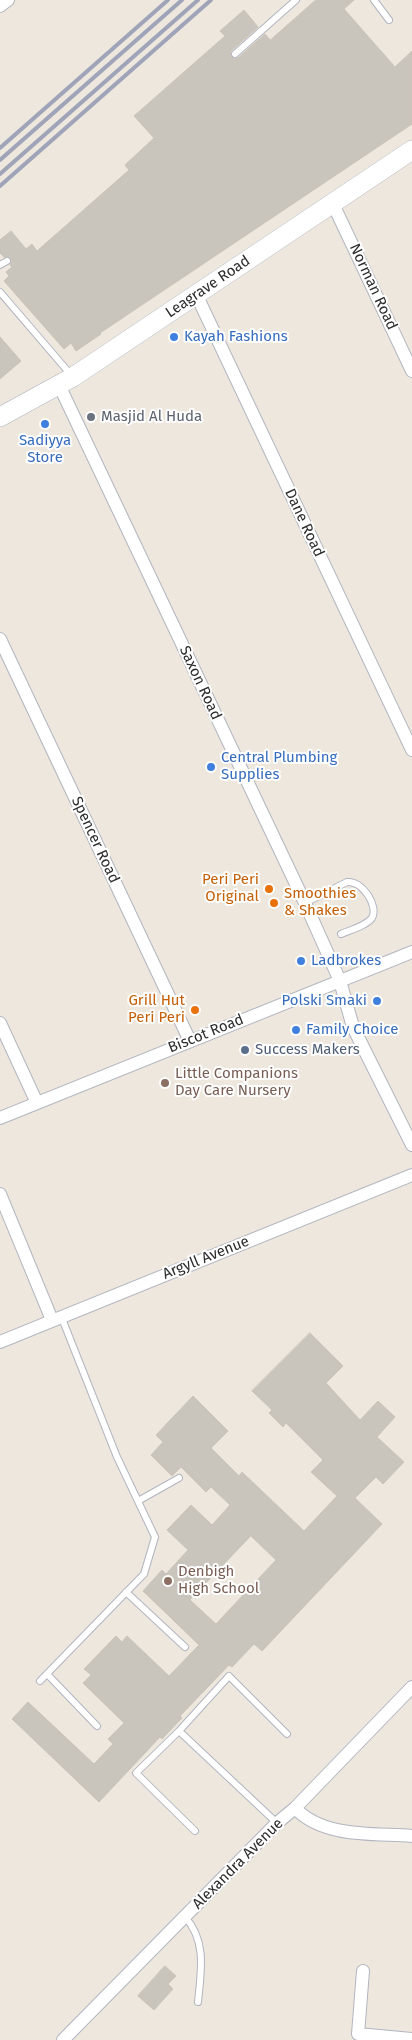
<!DOCTYPE html>
<style>
body{margin:0}
canvas{display:block;background:#eee7de}
</style>
<canvas width="412" height="2040"></canvas>
<script>
const ctx = document.querySelector('canvas').getContext('2d');
ctx.lineJoin = 'round';
function fillPath(path, color) {
  ctx.fillStyle = color;
  ctx.fill(path, 'evenodd');
}
function strokePath(path, color, width, dash) {
  ctx.strokeStyle = color;
  ctx.lineWidth = width;
  ctx.lineCap = dash ? 'butt' : 'round';
  ctx.setLineDash(dash || []);
  ctx.stroke(path);
}
function drawText(font, color, halo, rows, align = 'center') {
  ctx.font = font + ' "Fira Sans",sans-serif';
  ctx.lineWidth = 4;
  ctx.setLineDash([]);
  ctx.textBaseline = 'middle';
  ctx.strokeStyle = halo;
  ctx.fillStyle = color;
  for (const [text, x, y, turn = 0] of rows) {
    ctx.save();
    ctx.translate(x, y);
    ctx.rotate((+turn || 0) * Math.PI / 180);
    ctx.textAlign = isNaN(turn) ? turn : align;
    if (halo) ctx.strokeText(text, 0, 0);
    ctx.fillText(text, 0, 0);
    ctx.restore();
  }
}
const building = new Path2D(`
 M316,0H354L344,9L395,67L412,51V124L100,333L101,334L76,351L71,343L64,349L4,281L9,276L6,272L12,267L10,265L12,261L10,257H4L0,253V240L11,231L26,249L32,244L37,251L129,170L125,165L154,138L134,116L225,36L220,31L244,10L258,27L231,51L230,55L234,59L238,58L265,34L270,40Z
 M0,337L21,361L0,379Z
 M310,1333L343,1366L326,1383L360,1420L378,1401L395,1417L377,1437L404,1462L383,1484L376,1477L355,1498L382,1524L262,1651L254,1644L232,1667L229,1665L180,1716L182,1718L162,1739L160,1737L99,1802L12,1719L28,1702L94,1764L113,1744L108,1739L124,1723L83,1683L91,1675L84,1669L116,1636L122,1642L127,1636L169,1676L199,1645L143,1591L162,1570L166,1574L188,1550L167,1530L191,1505L212,1525L230,1505L211,1487L206,1492L181,1467L172,1476L151,1455L163,1442L156,1435L193,1396L228,1431L211,1448L239,1476L242,1472L304,1531L337,1496L311,1472L323,1460L286,1423L283,1427L269,1413L272,1410L252,1391ZM251,1536L276,1560L216,1624L190,1600Z
 M165,1966L176,1976L168,1984L173,1989L154,2010L138,1996Z`);
const service = new Path2D(`
 M374,0L389,20
 M235,54L296,0
 M0,265L7,261
 M0,292L72,376
 M305,903L347,882C362,880 379,906 372,918C366,926 350,930 341,934
 M138,1501L179,1478
 M126,1592L185,1647
 M47,1674L97,1726
 M40,1681L144,1574L155,1537L117,1457L61,1316
 M179,1731L136,1773L195,1831
 M277,1823L179,1731L229,1676L287,1734
 M185,1917C207,1941 201,1971 198,2002`);
const minor = new Path2D(`
 M0,6L8,0
 M333,204L412,371
 M196,294L412,750
 M59,385L305,903L340,981L353,1027L412,1145
 M0,639L190,1041
 M0,1023L37,1103
 M0,1118L412,952
 M0,1194L52,1320
 M0,1342L412,1175
 M295,1808C323,1838 373,1833 412,1836
 M363,1971L358,2034L412,2039
 M63,2040L277,1823L295,1808L412,1687`);
const secondary = new Path2D(`
 M0,417L73,377L412,150`);
const rail = new Path2D(`
 M0,148L168,0
 M0,160L182,0
 M0,174L198,0
 M0,186L211,0`);
const markers = [
 [174,337,5,"#3f7fe0"],
 [91,417,5,"#6b7280"],
 [45,424,5,"#3f7fe0"],
 [211,767,5,"#3f7fe0"],
 [269,889,5,"#e8710a"],
 [274,903,5,"#e8710a"],
 [301,961,5,"#3f7fe0"],
 [377,1001,5,"#3f7fe0"],
 [195,1010,5,"#e8710a"],
 [296,1030,5,"#3f7fe0"],
 [245,1050,5,"#5c6f8a"],
 [165,1083,5,"#8d6e63"],
 [168,1581,5,"#8d6e63"]
];
const streetNames = [
 ["Leagrave Road",208,287,-34],
 ["Norman Road",373,287,65],
 ["Dane Road",304,523,65],
 ["Saxon Road",200,683,65],
 ["Spencer Road",95,840,65],
 ["Biscot Road",206,1034,-22],
 ["Argyll Avenue",206,1258,-22],
 ["Alexandra Avenue",238,1864,-45]
];
const shopNames = [
 ["Kayah Fashions",184,337],
 ["Sadiyya",45,441,"center"],
 ["Store",45,458,"center"],
 ["Central Plumbing",221,758],
 ["Supplies",221,775],
 ["Ladbrokes",311,961],
 ["Polski Smaki",367,1001,"right"],
 ["Family Choice",306,1030]
];
const worshipNames = [
 ["Masjid Al Huda",101,417]
];
const foodNames = [
 ["Peri Peri",259,880],
 ["Original",259,897],
 ["Smoothies",284,894,"left"],
 ["& Shakes",284,911,"left"],
 ["Grill Hut",185,1001],
 ["Peri Peri",185,1018]
];
const serviceNames = [
 ["Success Makers",255,1050]
];
const educationNames = [
 ["Little Companions",175,1074],
 ["Day Care Nursery",175,1091],
 ["Denbigh",178,1572],
 ["High School",178,1589]
];
fillPath(building, '#c9c5bc');
strokePath(building, '#cac3b7', 1);
strokePath(service, '#b2b5c0', 8);
strokePath(minor, '#b2b5c0', 14);
strokePath(secondary, '#b2b5c0', 20);
strokePath(service, '#fff', 6);
strokePath(minor, '#fff', 12);
strokePath(secondary, '#fff', 19);
strokePath(rail, '#a0a4b8', 4);
for (const [x, y, r, color] of markers) {
  const dot = new Path2D();
  dot.arc(x, y, r, 0, 2 * Math.PI);
  ctx.fillStyle = color;
  ctx.fill(dot);
  strokePath(dot, '#fff', 2);
}
drawText('15px', '#2c2c2c', '#fff', streetNames);
drawText('15px', '#366cbe', '#fff', shopNames, 'left');
drawText('15px', '#5b616d', '#fff', worshipNames, 'left');
drawText('15px', '#c56008', '#fff', foodNames, 'right');
drawText('15px', '#4e5e75', '#fff', serviceNames, 'left');
drawText('15px', '#785e54', '#fff', educationNames, 'left');
</script>
